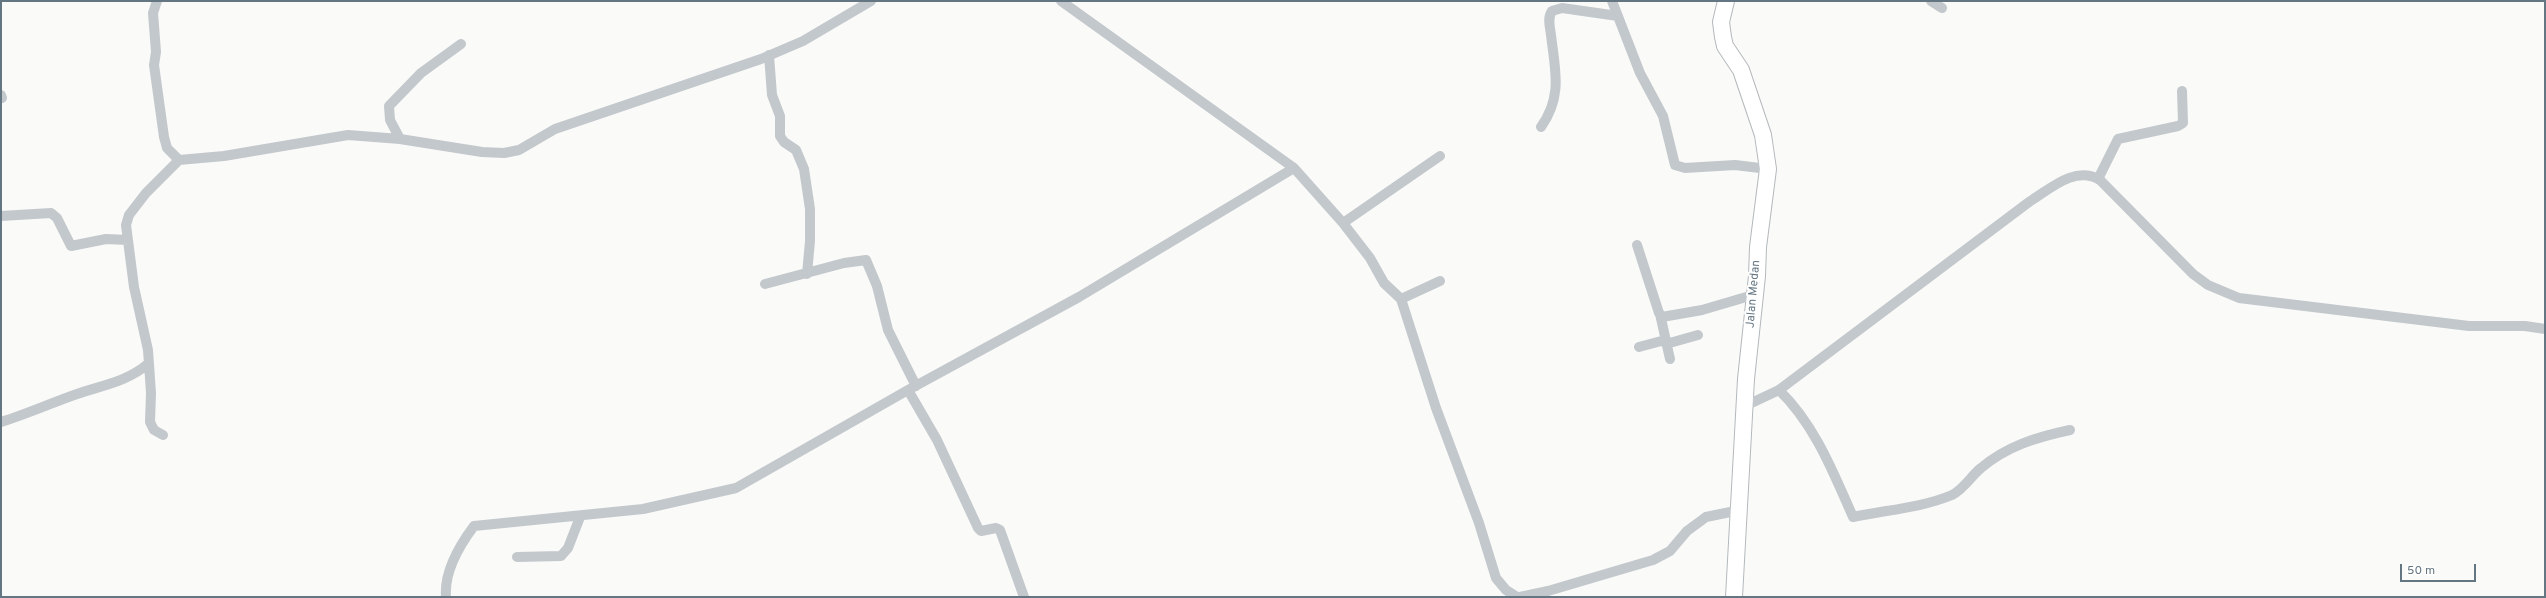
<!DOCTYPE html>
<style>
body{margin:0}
#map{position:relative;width:2546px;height:598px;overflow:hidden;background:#fafaf8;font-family:Overpass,sans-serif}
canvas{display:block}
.frame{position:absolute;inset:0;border:2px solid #657683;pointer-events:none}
.scale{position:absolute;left:2400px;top:564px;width:76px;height:18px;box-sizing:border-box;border:2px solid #657683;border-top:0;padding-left:5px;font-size:12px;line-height:14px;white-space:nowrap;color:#657683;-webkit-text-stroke:3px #fff;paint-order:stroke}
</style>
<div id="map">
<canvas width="2546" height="598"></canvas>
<div class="frame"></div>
<div class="scale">50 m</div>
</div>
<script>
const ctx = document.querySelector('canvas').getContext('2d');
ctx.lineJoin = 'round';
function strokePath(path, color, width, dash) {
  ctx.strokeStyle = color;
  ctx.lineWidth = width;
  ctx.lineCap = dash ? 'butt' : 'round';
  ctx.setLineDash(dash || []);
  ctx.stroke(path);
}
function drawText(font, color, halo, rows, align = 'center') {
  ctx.font = font + ' Overpass,sans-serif';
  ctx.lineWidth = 4;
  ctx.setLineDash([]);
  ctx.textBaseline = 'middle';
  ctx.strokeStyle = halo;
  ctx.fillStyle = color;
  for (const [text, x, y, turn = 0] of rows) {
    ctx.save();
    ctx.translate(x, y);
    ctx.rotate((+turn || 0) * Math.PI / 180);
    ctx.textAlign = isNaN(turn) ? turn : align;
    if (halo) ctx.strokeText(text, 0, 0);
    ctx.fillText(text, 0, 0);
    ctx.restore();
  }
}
const minor = new Path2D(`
 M157,1L153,13L156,52L154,65L164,137L167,148L179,160
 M1061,1L1294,168L1343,223L1370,258L1384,283L1401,299L1436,408L1479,523L1496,578L1506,590L1517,597
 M1612,1L1640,73L1663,116L1675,165L1685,168L1735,165L1768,169
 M1931,1L1942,8
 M769,55L772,95L780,116V136L784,142L796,150L804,169L810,209V241L807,274
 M1,95L2,98
 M1541,127C1563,96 1555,70 1551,35C1550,27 1547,18 1552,11L1562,8L1618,16
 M400,139L390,120L389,106L421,73L461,44
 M2098,179L2118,139L2178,126L2183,123L2182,91
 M1,216L51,213L57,218L71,246L106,239L128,240
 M1343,223L1440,156
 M1637,245L1659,313L1662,317L1702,310L1753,295
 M765,284L844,263L866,260L877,286L888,330L916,386
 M1401,299L1440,281
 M1660,314L1670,359
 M1666,344L1698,335
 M1639,347L1665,340
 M908,390L937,440L978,528L981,531L996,528L1000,530L1024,597
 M1779,390C1815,425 1833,472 1853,517C1885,510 1921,508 1952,495C1964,489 1971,476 1981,468C2007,446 2037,437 2070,430
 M1745,406L1779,390L2029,202C2050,189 2075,165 2100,180L2193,274L2208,285L2239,298L2469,326H2525L2545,329
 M1,422C27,414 51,403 77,394C103,385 127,382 149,363
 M163,435L154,430L150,422L151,393L148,350L134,287L126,225L129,215L146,193L179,160L224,156L348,135L400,139L482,152L504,153L519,150L555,129L761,59L803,41L871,1
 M517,557L561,556L568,548L580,517
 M446,597C444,572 459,546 474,526L643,509L736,488L908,390L1079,297L1294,168
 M1520,597L1548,591L1653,560L1670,551L1687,531L1706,517L1740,510`);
const trunk = new Path2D(`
 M1726,1L1721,22L1723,37L1725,46L1741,70L1763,135L1768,169L1758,247L1757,276L1746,379L1734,597`);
const streetNames = [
 ["Jalan Medan",1754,294,-85]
];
strokePath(trunk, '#b4b9bd', 18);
strokePath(minor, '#c3c8cc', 10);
strokePath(trunk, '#fff', 16);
drawText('12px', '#657683', '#fff', streetNames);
</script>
